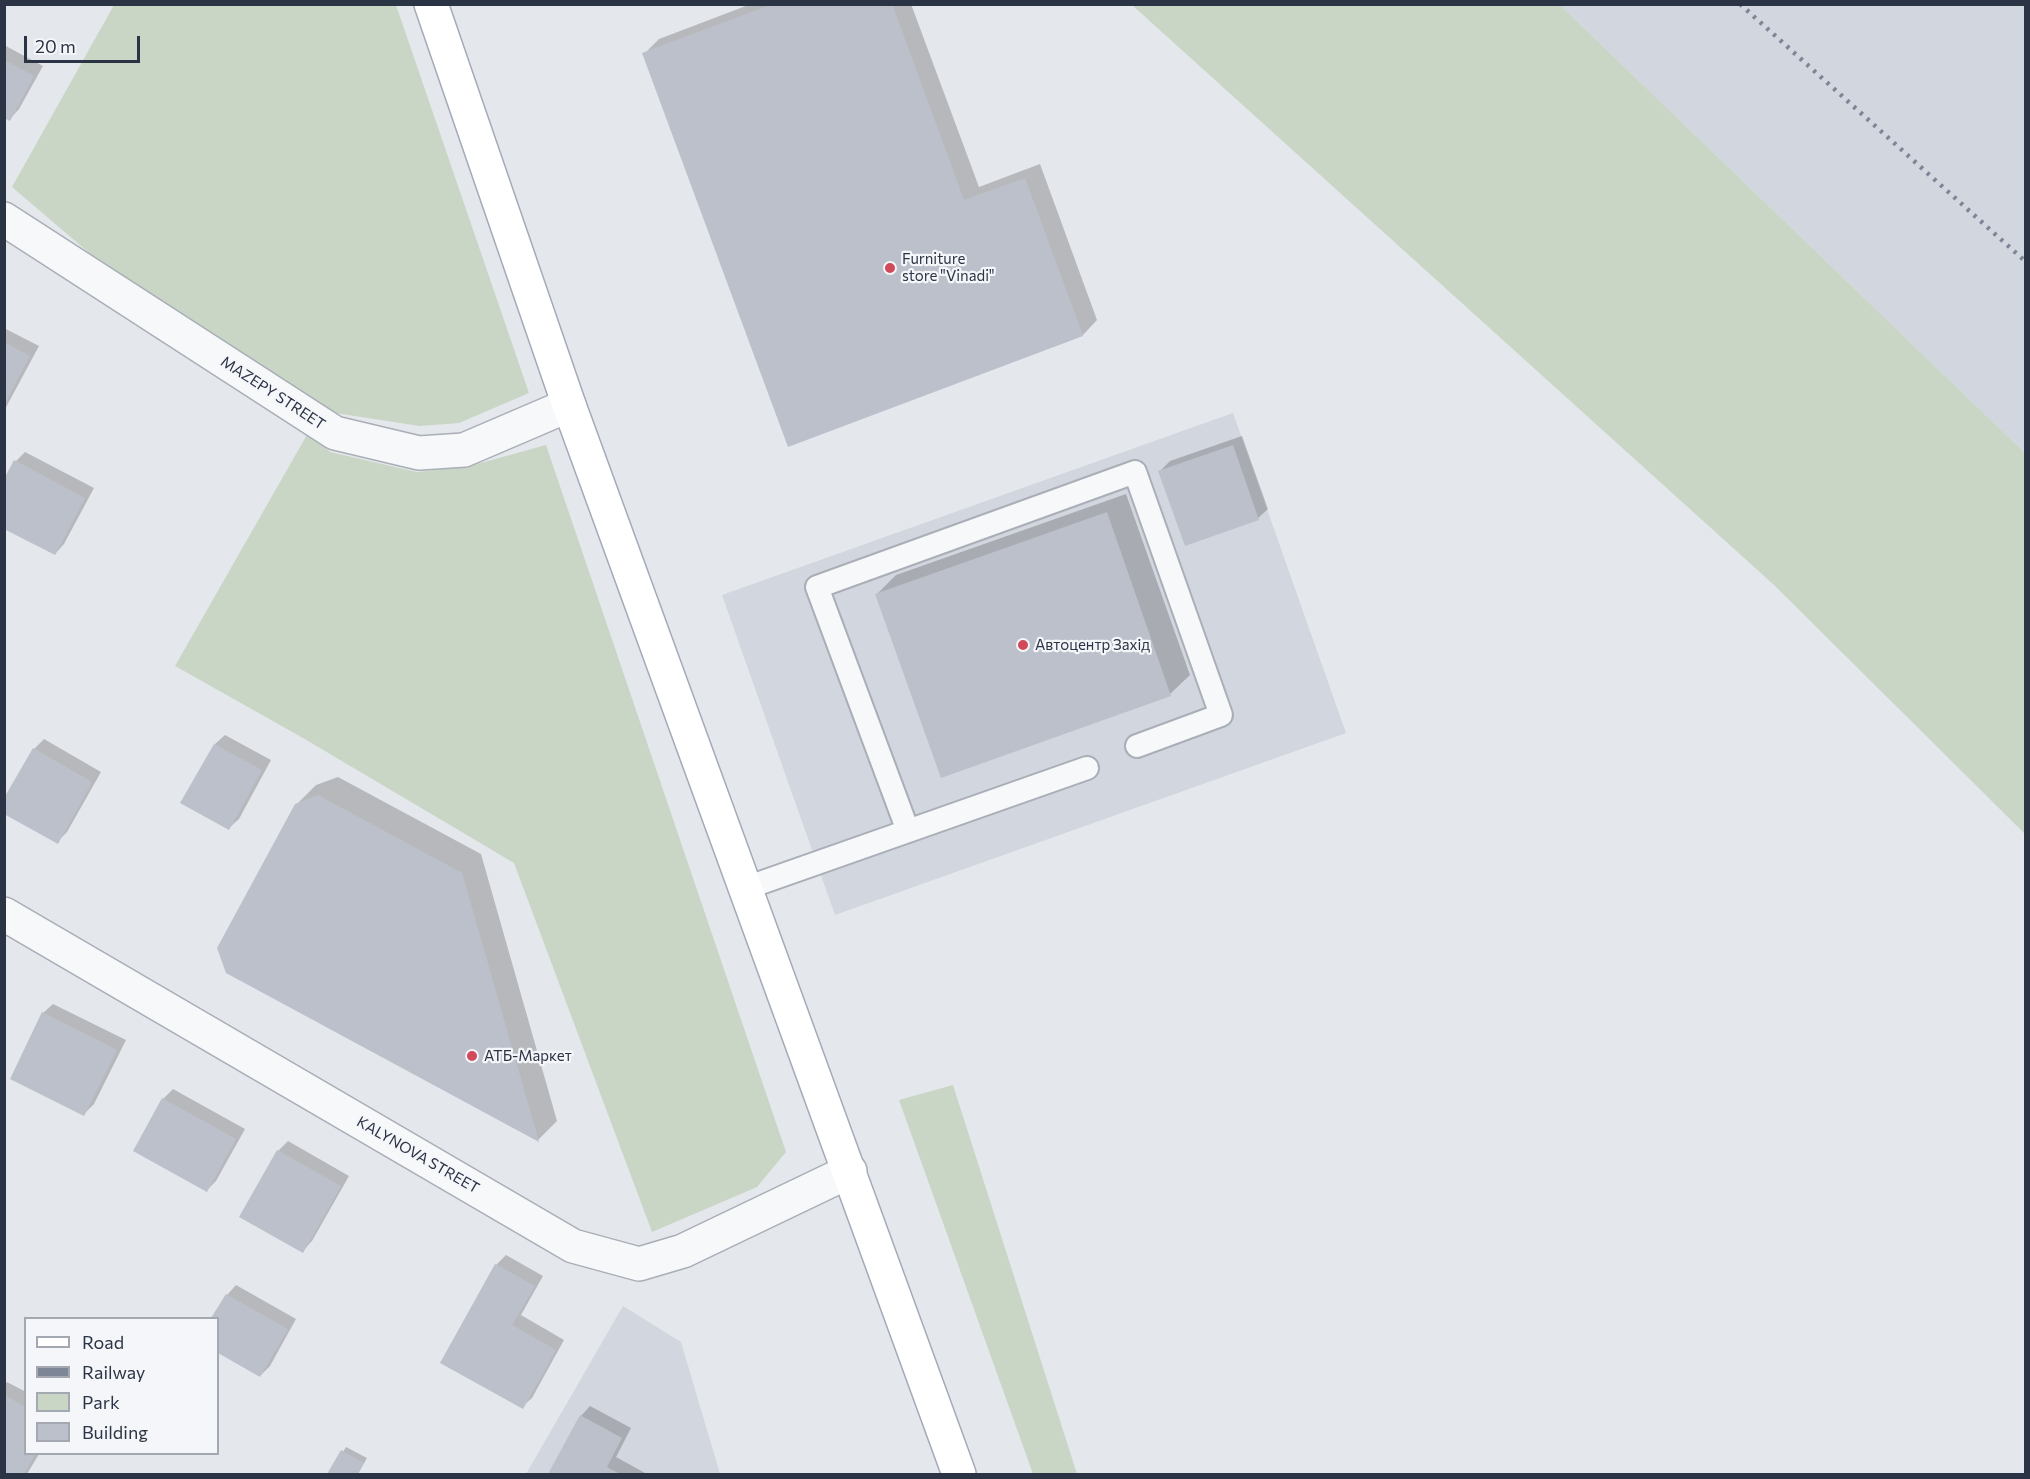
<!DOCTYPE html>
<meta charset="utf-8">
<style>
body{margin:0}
#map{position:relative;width:2030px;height:1479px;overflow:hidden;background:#e4e7ec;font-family:Commissioner,sans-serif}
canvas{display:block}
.frame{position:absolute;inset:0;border:6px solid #2b3445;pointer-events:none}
.legend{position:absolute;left:24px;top:1317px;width:195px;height:138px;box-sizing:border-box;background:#f4f6f9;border:2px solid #a4a8b1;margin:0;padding:8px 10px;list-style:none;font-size:18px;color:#2b3445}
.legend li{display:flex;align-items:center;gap:12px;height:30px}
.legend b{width:30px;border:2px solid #a4a8b1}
.scale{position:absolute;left:24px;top:36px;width:116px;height:27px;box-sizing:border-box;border:3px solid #2b3445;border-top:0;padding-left:8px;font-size:18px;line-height:21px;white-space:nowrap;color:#2b3445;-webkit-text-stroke:4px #f4f6f9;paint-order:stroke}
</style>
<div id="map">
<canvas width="2030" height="1479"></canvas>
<div class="frame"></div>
<ul class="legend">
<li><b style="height:8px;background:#fff"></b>Road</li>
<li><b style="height:8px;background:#7d8696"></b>Railway</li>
<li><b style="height:16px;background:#c9d6c5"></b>Park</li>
<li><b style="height:16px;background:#bbc0ca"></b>Building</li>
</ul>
<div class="scale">20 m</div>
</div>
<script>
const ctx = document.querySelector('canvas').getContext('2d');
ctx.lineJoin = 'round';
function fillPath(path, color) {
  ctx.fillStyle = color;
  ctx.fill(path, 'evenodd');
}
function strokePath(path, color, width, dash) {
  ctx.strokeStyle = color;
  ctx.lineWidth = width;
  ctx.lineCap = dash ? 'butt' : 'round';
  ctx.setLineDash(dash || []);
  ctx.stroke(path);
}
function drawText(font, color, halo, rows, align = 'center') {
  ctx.font = font + ' Commissioner,sans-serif';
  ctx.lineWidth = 4.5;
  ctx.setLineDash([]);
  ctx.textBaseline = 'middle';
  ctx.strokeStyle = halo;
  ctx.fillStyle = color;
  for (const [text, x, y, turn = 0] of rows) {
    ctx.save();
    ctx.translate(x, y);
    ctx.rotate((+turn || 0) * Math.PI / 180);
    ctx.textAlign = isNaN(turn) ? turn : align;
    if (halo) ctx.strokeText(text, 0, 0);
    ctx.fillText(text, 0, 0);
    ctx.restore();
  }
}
const built = new Path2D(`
 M1560,5H2025V453Z
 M1233,413L1346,733L835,915L722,595Z
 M623,1306L681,1342L720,1474H526Z`);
const green = new Path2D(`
 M114,5H396L529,393L459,423L420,426L335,413L101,263L12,187Z
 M1132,5H1560L2025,453V834L1774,585Z
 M308,433L330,452L417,472L470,466L546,445L786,1152L757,1187L652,1232L514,863L303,738L175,666Z
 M953,1085L1077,1474H1033L899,1100Z`);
const shadow = new Path2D(`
 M751,4H911L979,187L1040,164L1097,320L1083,335L644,54L659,39Z
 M4,45L43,66L19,109L10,119L4,116Z
 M4,328L39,346L4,411Z
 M1242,436L1268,509L1258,518L1160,471L1170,461Z
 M25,452L94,488L64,544L55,554L16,461Z
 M1126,494L1190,675L1170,694L942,776L877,594L896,575Z
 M225,735L271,760L239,819L229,828L182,803L215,744Z
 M44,739L101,772L67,832L57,842L34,749Z
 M338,777L481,854L557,1121L538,1140L228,972L296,805L316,785Z
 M53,1004L126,1040L94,1104L84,1114L43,1013Z
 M173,1089L245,1129L216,1181L207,1190L163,1099Z
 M288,1141L349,1176L312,1241L303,1251L241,1216L278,1151Z
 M506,1255L543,1276L521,1315L564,1340L532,1398L522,1407L496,1265Z
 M236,1285L296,1319L270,1366L260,1376L218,1351V1318H213L227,1295Z
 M7,1382L26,1392V1454H39L27,1474H4V1385Z
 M590,1406L631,1428L616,1457L647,1474H550L581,1416Z
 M346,1447L367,1458L358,1474H329Z`);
const building = new Path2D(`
 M773,4H892L964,200L1025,178L1083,336L788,447L642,53Z
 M4,60L34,76L10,121L4,118Z
 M4,342L30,356L4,405Z
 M1233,445L1259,520L1185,546L1158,471Z
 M14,460L85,498L55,555L4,529V479Z
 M1107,512L1171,696L941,778L875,594Z
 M214,744L262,770L229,830L180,803Z
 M33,748L92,782L58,844L4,814V798Z
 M318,795L462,873L539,1142L226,973L217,948L295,804Z
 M42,1012L117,1050L84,1116L10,1079Z
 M162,1098L236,1139L207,1192L133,1151Z
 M277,1150L341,1186L303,1253L239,1217Z
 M495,1264L535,1286L512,1325L556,1350L523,1409L440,1363Z
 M226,1294L288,1329L260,1377L218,1353V1318H211Z
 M4,1395L26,1407V1454H35L24,1474H4Z
 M580,1415L622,1438L607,1467L620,1474H548Z
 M341,1450L364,1463L357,1474H327Z`);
const lane = new Path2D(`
 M908,831L817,587L1135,472L1221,715L1137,746
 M746,888L1087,768`);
const street = new Path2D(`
 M4,219L335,433L419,453L464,450L569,405
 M4,914L573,1246L639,1264L683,1251L850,1171`);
const primary = new Path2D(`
 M431,4L569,405L959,1474`);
const rail = new Path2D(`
 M1740,4L2026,262`);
const markers = [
 [890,268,6,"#d1495b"],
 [1023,645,6,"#d1495b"],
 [472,1056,6,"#d1495b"]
];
const poiNames = [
 ["Furniture",902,259],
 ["store \"Vinadi\"",902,276],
 ["Автоцентр Захід",1035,645],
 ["АТБ-Маркет",484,1056]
];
const streetNames = [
 ["MAZEPY STREET",273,393,33],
 ["KALYNOVA STREET",418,1155,30]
];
fillPath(built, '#d2d6de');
fillPath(green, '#c9d6c5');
fillPath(shadow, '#0003');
fillPath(building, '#bbc0ca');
strokePath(lane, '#a9aeb7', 26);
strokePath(street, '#a9aeb7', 36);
strokePath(primary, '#a3abb8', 36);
strokePath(lane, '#f7f8fa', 22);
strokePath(street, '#f7f8fa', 33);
strokePath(primary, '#fff', 33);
strokePath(rail, '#7d8696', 4.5, [3, 6]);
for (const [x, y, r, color] of markers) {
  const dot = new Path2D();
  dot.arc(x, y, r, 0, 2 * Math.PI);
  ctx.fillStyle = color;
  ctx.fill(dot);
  strokePath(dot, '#f4f6f9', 2);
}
drawText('15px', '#2b3445', '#f4f6f9', poiNames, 'left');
drawText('15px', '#2b3445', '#f4f6f9', streetNames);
</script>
